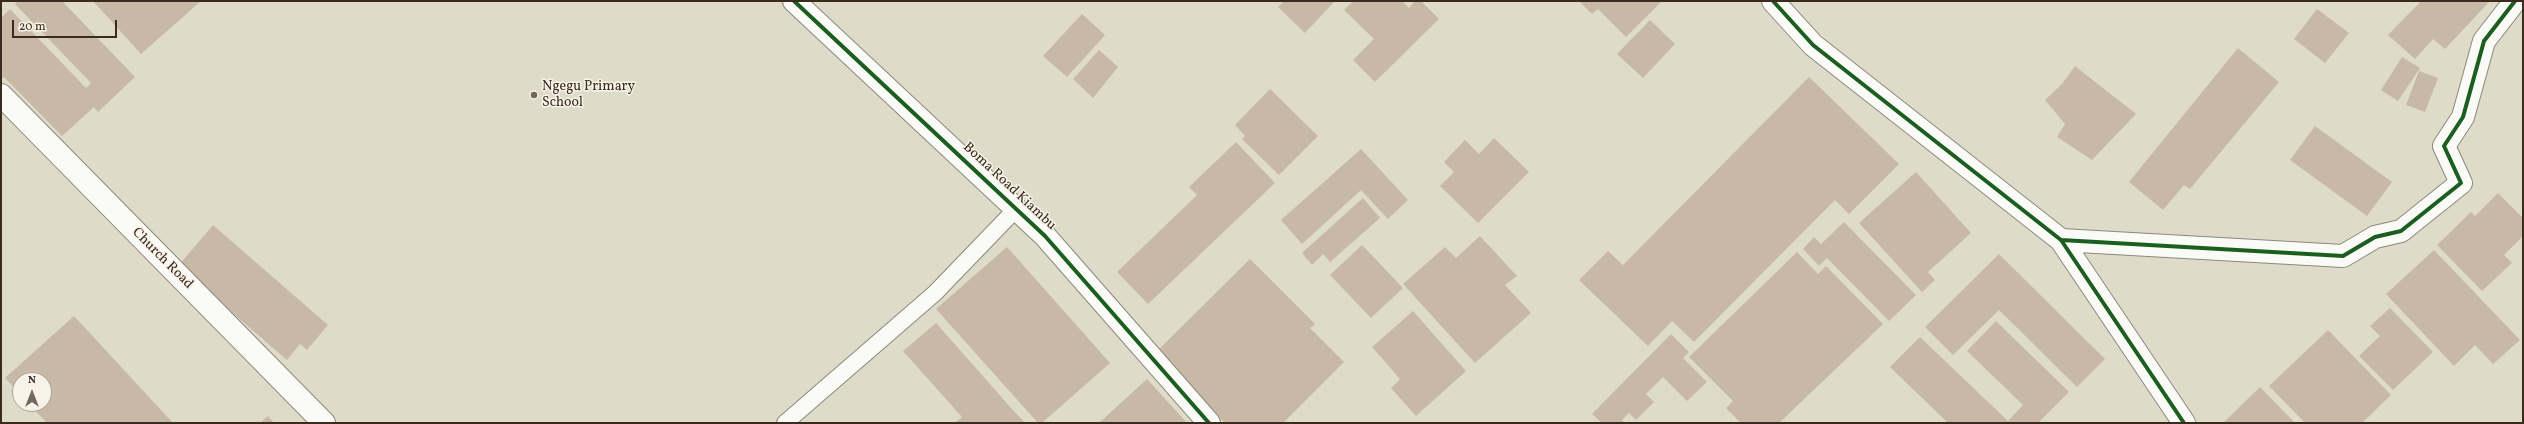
<!DOCTYPE html>
<style>
body{margin:0}
#map{position:relative;width:2524px;height:424px;overflow:hidden;background:#dedbc8;font-family:Vollkorn,serif}
canvas{display:block}
.frame{position:absolute;inset:0;border:2px solid #3b2a1e;pointer-events:none}
.north{position:absolute;left:12px;top:372px;width:40px;height:40px;box-sizing:border-box;background:#f7f3e8;border:1px solid #aca397;border-radius:50%;rotate:0deg;font-size:11px;font-weight:700;line-height:16px;text-align:center;color:#3b2a1e}
.north::after{content:'';display:block;margin:auto;width:14px;height:18px;background:#74685a;clip-path:polygon(50% 0,100% 100%,50% 72%,0 100%)}
.scale{position:absolute;left:12px;top:20px;width:105px;height:18px;box-sizing:border-box;border:2px solid #3b2a1e;border-top:0;padding-left:5px;font-size:12px;line-height:14px;white-space:nowrap;color:#3b2a1e;-webkit-text-stroke:3px #f7f3e8;paint-order:stroke}
</style>
<div id="map">
<canvas width="2524" height="424"></canvas>
<div class="frame"></div>
<div class="north">N</div>
<div class="scale">20 m</div>
</div>
<script>
const ctx = document.querySelector('canvas').getContext('2d');
ctx.lineJoin = 'round';
function fillPath(path, color) {
  ctx.fillStyle = color;
  ctx.fill(path, 'evenodd');
}
function strokePath(path, color, width, dash) {
  ctx.strokeStyle = color;
  ctx.lineWidth = width;
  ctx.lineCap = dash ? 'butt' : 'round';
  ctx.setLineDash(dash || []);
  ctx.stroke(path);
}
function drawText(font, color, halo, rows, align = 'center') {
  ctx.font = font + ' Vollkorn,serif';
  ctx.lineWidth = 3;
  ctx.setLineDash([]);
  ctx.textBaseline = 'middle';
  ctx.strokeStyle = halo;
  ctx.fillStyle = color;
  for (const [text, x, y, turn = 0] of rows) {
    ctx.save();
    ctx.translate(x, y);
    ctx.rotate((+turn || 0) * Math.PI / 180);
    ctx.textAlign = isNaN(turn) ? turn : align;
    if (halo) ctx.strokeText(text, 0, 0);
    ctx.fillText(text, 0, 0);
    ctx.restore();
  }
}
const building = new Path2D(`
 M18,1H62L135,77L98,112L94,107L62,136L4,77L1,80V18L10,9L86,88L91,83L15,4Z
 M93,1H201L141,54Z
 M1284,1H1335L1305,33L1278,7Z
 M1353,1H1402L1409,8L1415,1H1421L1439,19L1375,82L1353,60L1374,39L1344,10Z
 M1579,1H1662L1626,37L1598,9L1592,14Z
 M2421,1H2490L2445,49L2433,39L2415,59L2388,35Z
 M2317,9L2349,33L2325,63L2294,39Z
 M1082,14L1105,35L1067,77L1043,56Z
 M1650,20L1675,44L1643,78L1617,54Z
 M2238,48L2279,82L2190,189L2184,185L2163,210L2129,182Z
 M1099,50L1118,67L1093,98L1073,79Z
 M2402,57L2420,68L2398,101L2381,90Z
 M2075,66L2136,114L2092,160L2057,137L2065,124L2045,100L2062,84Z
 M2419,71L2438,78L2425,112L2406,105Z
 M1809,77L1899,164L1849,214L1835,200L1694,342L1672,321L1648,346L1579,280L1608,251L1623,265Z
 M1270,89L1318,136L1279,175L1242,139L1245,136L1235,125Z
 M2315,126L2392,182L2367,216L2290,160Z
 M1494,138L1529,172L1478,223L1440,186L1454,172L1444,162L1465,140L1479,154Z
 M1236,142L1275,183L1148,304L1117,272L1197,195L1189,187Z
 M1361,149L1408,200L1388,219L1361,190L1302,244L1281,220Z
 M1916,172L1971,233L1928,272L1935,280L1922,292L1859,223Z
 M2498,193L2523,218V236L2504,255L2512,263L2482,291L2437,245L2471,212L2475,216Z
 M1363,198L1380,218L1330,262L1323,254L1312,265L1302,253Z
 M1844,222L1916,295L1889,321L1827,258L1819,266L1803,249L1814,237L1821,244Z
 M213,225L328,325L307,350L300,344L287,360L178,266Z
 M1480,236L1517,276L1505,285L1531,313L1475,363L1403,284L1445,247L1456,258Z
 M1362,245L1403,288L1371,318L1330,275Z
 M1007,247L1110,363L1042,423H1038L936,309Z
 M2434,250L2520,340L2493,364L2475,345L2454,366L2386,294Z
 M1797,252L1818,274L1826,266L1883,324L1779,423H1741L1726,408L1733,401L1689,357Z
 M1999,254L2105,359L2077,387L1999,310L1953,355L1925,327Z
 M1250,259L1315,324L1310,328L1344,362L1283,423H1225L1155,353Z
 M2390,308L2433,352L2393,390L2359,356L2380,336L2370,326Z
 M1413,311L1466,371L1416,416L1391,388L1400,379L1372,347Z
 M74,316L173,423H47L29,404H44V380H20V394L5,378Z
 M1996,321L2069,392L2038,423H1948L1890,367L1920,337L2008,421L2023,405L1967,351Z
 M936,323L1012,409L1025,423H955L962,417L903,351Z
 M2328,330L2391,395L2362,423H2305L2269,386Z
 M1671,334L1689,352L1683,358L1707,382L1687,401L1663,377L1646,394L1654,402L1636,420L1629,413L1622,420L1625,423H1602L1592,414Z
 M1147,379L1187,423H1099Z
 M2260,387L2295,423H2223Z
 M268,416L274,423H260Z`);
const lane = new Path2D(`
 M785,423L935,293L1016,209`);
const street = new Path2D(`
 M794,1L1045,236L1209,423
 M1773,1L1813,45L2061,240L2184,423
 M1,95L324,423
 M2061,240L2343,256L2375,237L2401,231L2461,183L2444,146L2463,117L2484,41L2515,1`);
const cycleway = new Path2D(`
 M794,1L1045,236L1209,423
 M1773,1L1813,45L2061,240L2184,423
 M2061,240L2343,256L2375,237L2401,231L2461,183L2444,146L2463,117L2484,41L2515,1`);
const markers = [
 [534,95,4,"#74685a"]
];
const poiNames = [
 ["Ngegu Primary",542,87],
 ["School",542,103]
];
const streetNames = [
 ["Boma Road Kiambu",1009,187,43],
 ["Church Road",162,259,45]
];
fillPath(building, '#c8b9a6');
strokePath(lane, '#8d887d', 18);
strokePath(street, '#8d887d', 24);
strokePath(lane, '#fafaf7', 16);
strokePath(street, '#fafaf7', 22);
strokePath(cycleway, '#1b5e20', 4);
for (const [x, y, r, color] of markers) {
  const dot = new Path2D();
  dot.arc(x, y, r, 0, 2 * Math.PI);
  ctx.fillStyle = color;
  ctx.fill(dot);
  strokePath(dot, '#f7f3e8', 1.5);
}
drawText('14px', '#3b2a1e', '#f7f3e8', poiNames, 'left');
drawText('14px', '#3b2a1e', '#f7f3e8', streetNames);
</script>
